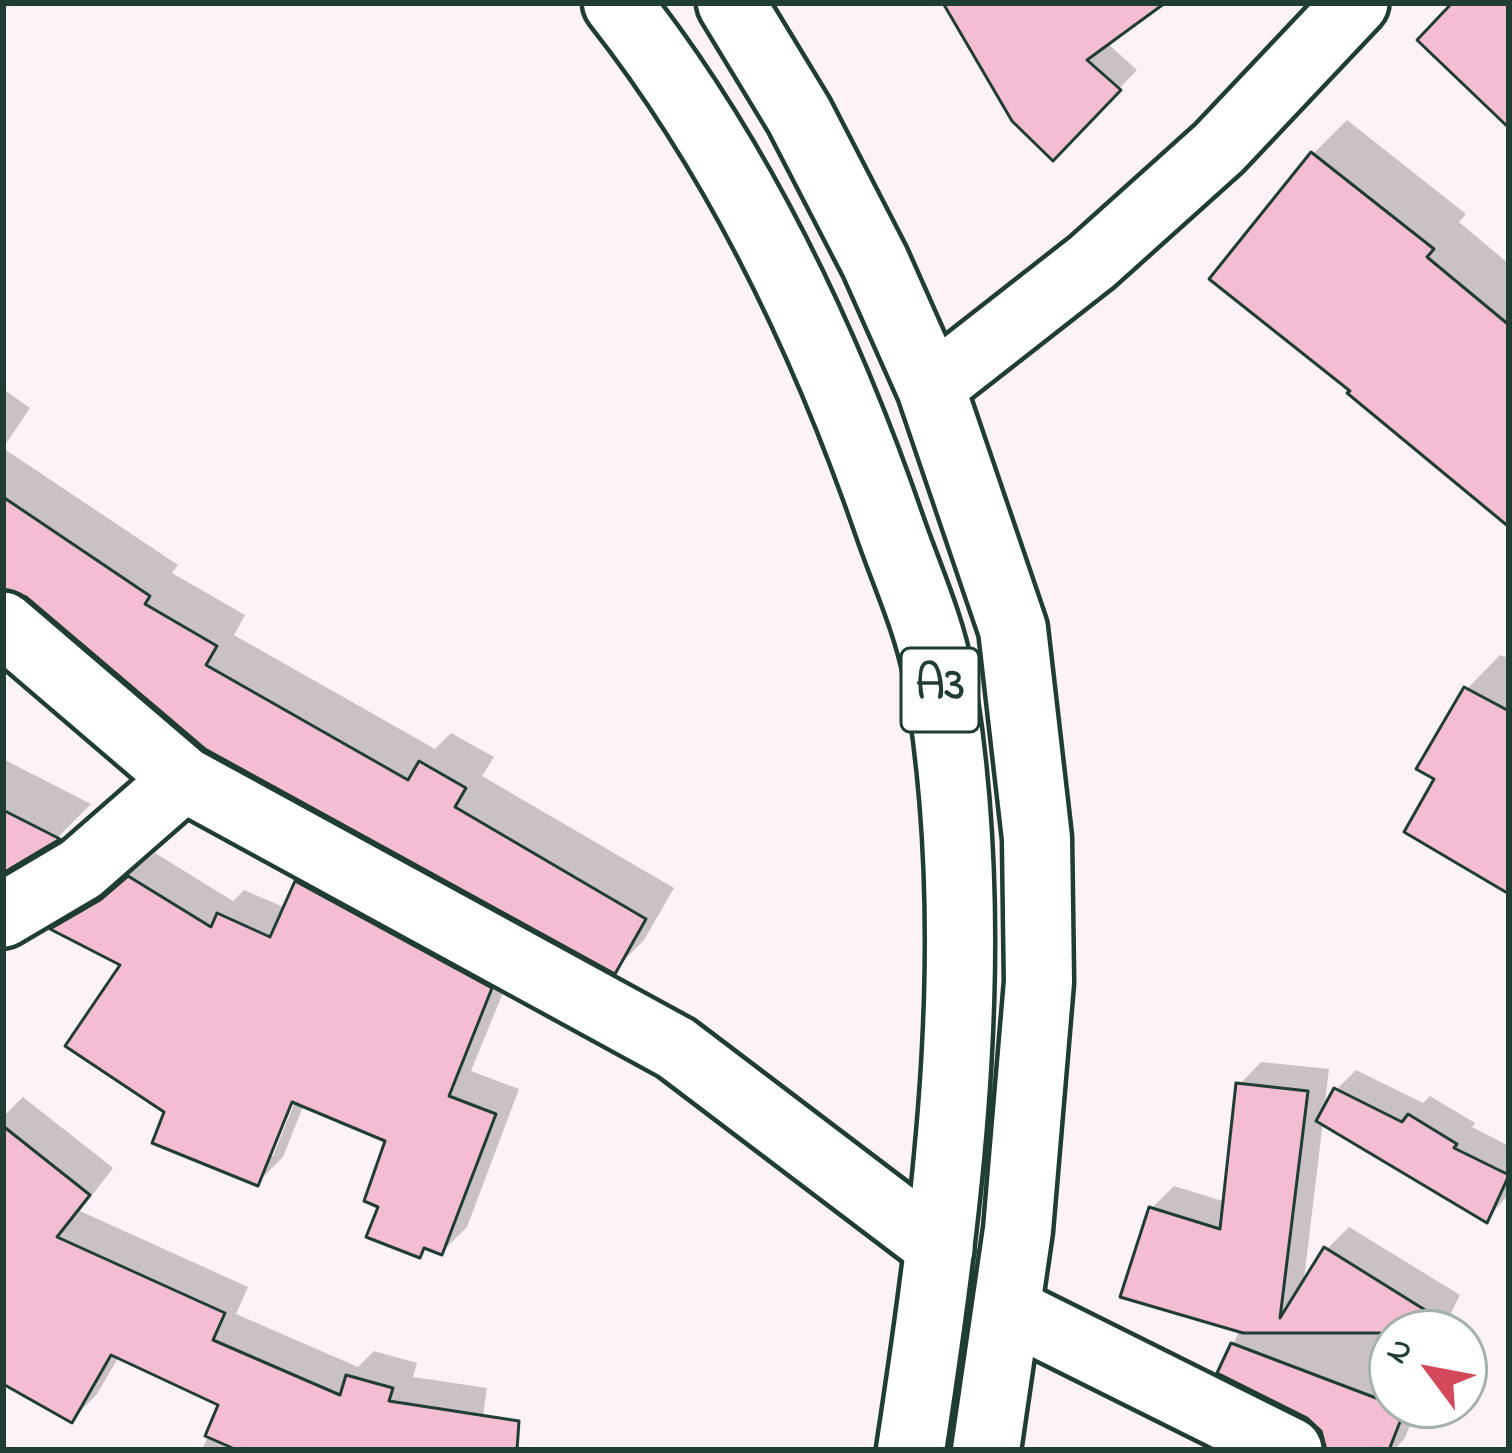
<!DOCTYPE html>
<style>
body{margin:0}
#map{position:relative;width:1512px;height:1453px;overflow:hidden;background:#fdf2f6;font-family:"Indie Flower",sans-serif}
canvas{display:block}
.frame{position:absolute;inset:0;border:6px solid #1f3d34;pointer-events:none}
.north{position:absolute;left:1368px;top:1309px;width:120px;height:120px;box-sizing:border-box;background:#fff;border:3px solid #a5b1ae;border-radius:50%;rotate:302deg;font-size:33px;font-weight:700;line-height:48px;text-align:center;color:#1f3d34}
.north::after{content:'';display:block;margin:auto;width:42px;height:54px;background:#d1495b;clip-path:polygon(50% 0,100% 100%,50% 72%,0 100%)}
</style>
<div id="map">
<canvas width="1512" height="1453"></canvas>
<div class="frame"></div>
<div class="north">N</div>
</div>
<script>
const ctx = document.querySelector('canvas').getContext('2d');
ctx.lineJoin = 'round';
function fillPath(path, color) {
  ctx.fillStyle = color;
  ctx.fill(path, 'evenodd');
}
function strokePath(path, color, width, dash) {
  ctx.strokeStyle = color;
  ctx.lineWidth = width;
  ctx.lineCap = dash ? 'butt' : 'round';
  ctx.setLineDash(dash || []);
  ctx.stroke(path);
}
function drawText(font, color, halo, rows, align = 'center') {
  ctx.font = font + ' "Indie Flower",sans-serif';
  ctx.lineWidth = 9;
  ctx.setLineDash([]);
  ctx.textBaseline = 'middle';
  ctx.strokeStyle = halo;
  ctx.fillStyle = color;
  for (const [text, x, y, turn = 0] of rows) {
    ctx.save();
    ctx.translate(x, y);
    ctx.rotate((+turn || 0) * Math.PI / 180);
    ctx.textAlign = isNaN(turn) ? turn : align;
    if (halo) ctx.strokeText(text, 0, 0);
    ctx.fillText(text, 0, 0);
    ctx.restore();
  }
}
const shadow = new Path2D(`
 M947,3H1160L1106,42L1137,70L1053,157Z
 M1347,120L1466,214L1459,222L1509,264V523L1354,391L1214,279L1313,154Z
 M3,389L30,408L3,448L178,565L172,573L245,615L234,635L435,749L451,733L494,757L482,776L674,888L644,940L614,970L28,594L3,586Z
 M1509,654V890L1439,778L1467,689L1500,655L1505,657Z
 M3,759L91,804L58,837L3,872Z
 M155,853L233,901L244,890L286,908L298,883L323,858L515,963L471,1071L519,1089L467,1227L442,1252L428,1246L419,1254L382,1205L389,1140L304,1104L283,1157L258,1182L168,1111L124,964L55,928L79,904L128,875ZM294,1087L300,1089L273,1156H267Z
 M1261,1062L1329,1069L1324,1111L1336,1090L1356,1070L1423,1103L1430,1096L1475,1123L1472,1127L1509,1146V1194L1486,1220L1323,1121L1303,1288L1327,1249L1349,1227L1460,1295L1441,1333H1392V1405H1418L1405,1438L1394,1450H1329L1322,1427L1308,1415L1221,1372L1240,1329L1151,1209L1174,1186L1226,1202L1239,1085Z
 M23,1097L113,1168L80,1211L248,1287L236,1314L358,1367L374,1351L417,1363L413,1377L487,1388L478,1450H202L222,1404L119,1356L97,1394L72,1420L3,1380V1117Z`);
const building = new Path2D(`
 M943,3H1165L1087,60L1121,90L1053,161L1012,121Z
 M1452,3H1509V128L1417,40Z
 M1311,152L1434,249L1427,257L1509,325V527L1347,393L1350,391L1209,279Z
 M3,497L150,596L145,604L217,646L206,665L408,780L419,761L466,788L455,807L646,919L615,974L205,749L26,597L3,589Z
 M1464,687L1509,711V894L1404,832L1434,779L1416,769Z
 M3,810L60,839L3,873Z
 M128,876L211,927L217,913L270,937L295,881L492,988L449,1096L496,1114L442,1255L424,1248L420,1258L366,1237L378,1207L364,1201L385,1141L292,1102L258,1186L152,1143L164,1112L65,1046L120,965L50,929L100,900Z
 M1236,1083L1308,1091L1280,1318L1324,1247L1462,1333H1243L1120,1297L1149,1207L1220,1229Z
 M1334,1088L1402,1122L1408,1114L1457,1144L1454,1148L1509,1175L1487,1223L1316,1121Z
 M3,1126L90,1195L57,1237L225,1313L213,1340L340,1395L346,1375L393,1388L389,1401L519,1421L517,1450H237L205,1436L218,1405L111,1355L72,1423L3,1384Z
 M1231,1343L1405,1409L1389,1450H1326L1321,1431L1307,1418L1217,1373Z`);
const street = new Path2D(`
 M931,388L1092,262L1219,148L1356,3
 M3,624L184,779L676,1048L941,1249
 M3,915L81,869L184,779
 M1007,1309L1290,1450`);
const highway = new Path2D(`
 M617,3C740,159 828,346 892,533C908,578 929,625 938,672C984,931 950,1193 911,1450
 M731,3L799,115L875,262L931,388L1013,629L1037,838L1039,982L1018,1230L986,1450`);
const shields = [
 [940,690,78]
];
const shieldNames = [
 ["A3",940,690]
];
fillPath(shadow, '#0003');
fillPath(building, '#f5bdd4');
strokePath(building, '#1f3d34', 3);
strokePath(street, '#1f3d34', 72);
strokePath(highway, '#1f3d34', 75);
strokePath(street, '#fff', 63);
strokePath(highway, '#fff', 66);
for (const [x, y, w] of shields) {
  const box = new Path2D();
  box.roundRect(x - w / 2, y - 42, w, 84, 9);
  ctx.fillStyle = '#fff';
  ctx.fill(box);
  strokePath(box, '#1f3d34', 3);
}
drawText('bold 48px', '#1f3d34', null, shieldNames);
</script>
